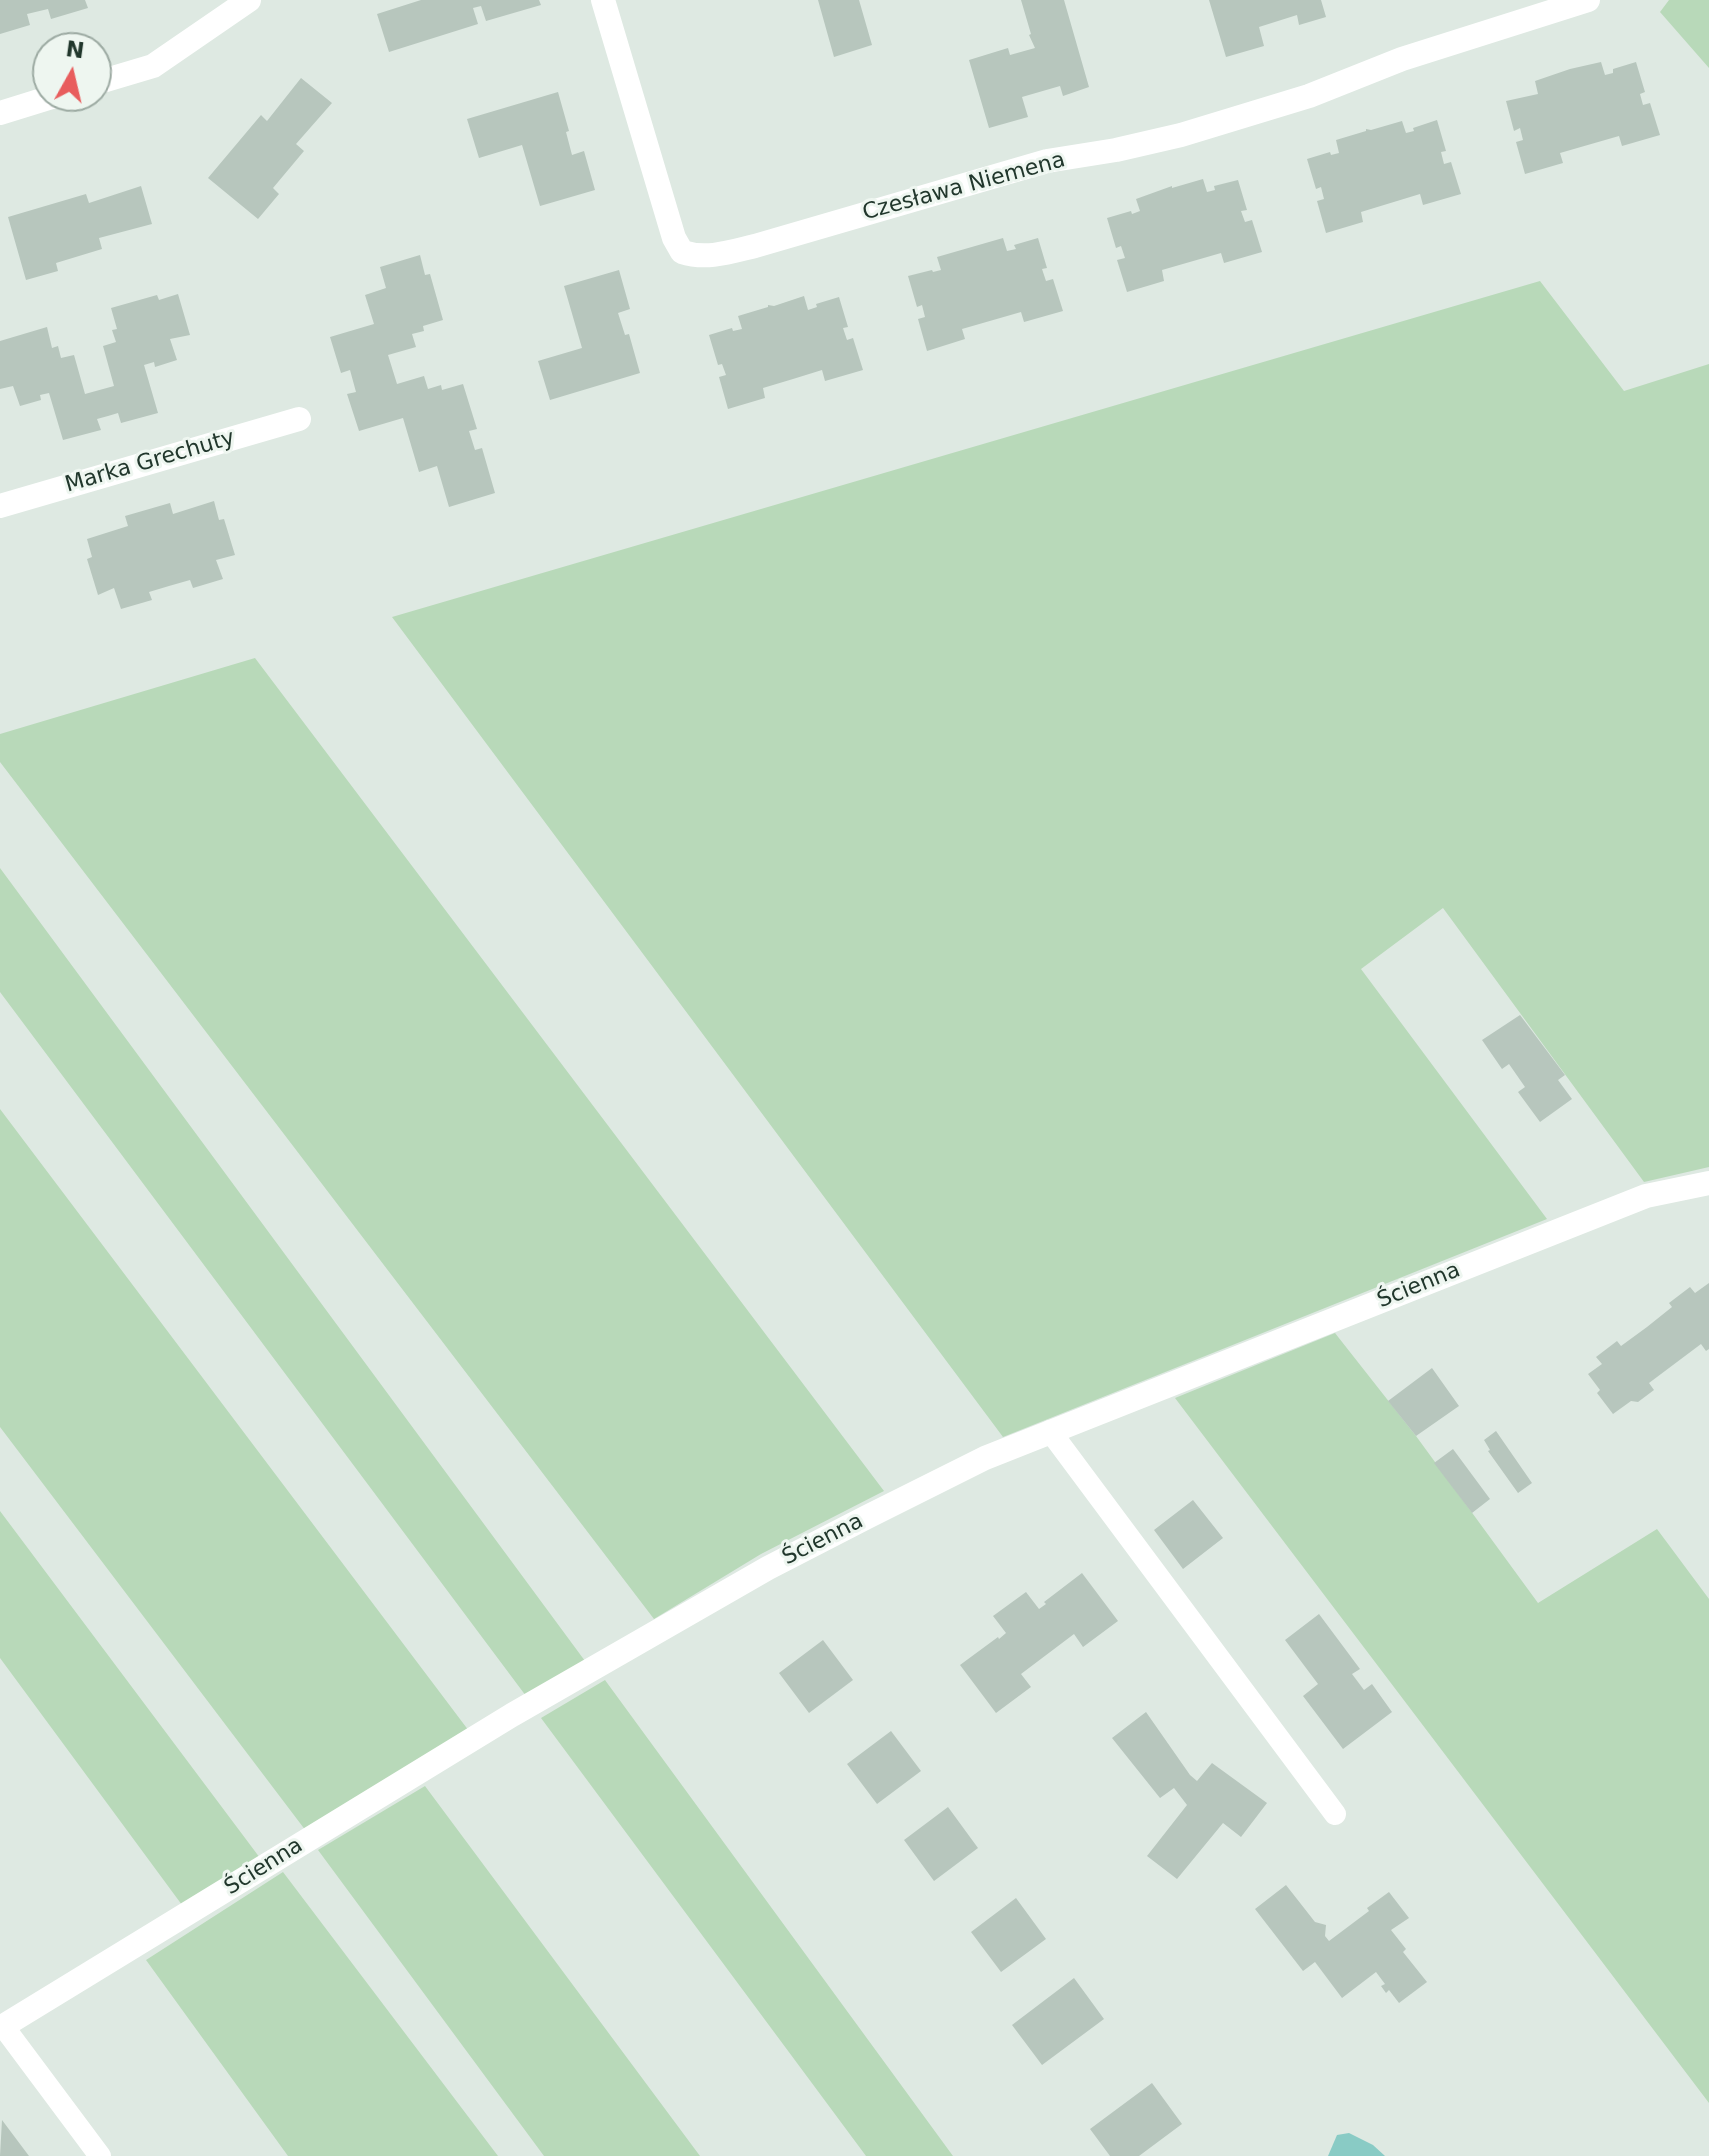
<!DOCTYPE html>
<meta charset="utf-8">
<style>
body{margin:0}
#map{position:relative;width:1709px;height:2156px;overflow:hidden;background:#dee9e2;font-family:"DejaVu Sans",sans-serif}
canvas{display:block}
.north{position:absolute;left:32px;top:32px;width:80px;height:80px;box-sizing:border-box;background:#eef6f0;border:2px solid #9caaa2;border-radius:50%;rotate:8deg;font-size:22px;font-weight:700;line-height:32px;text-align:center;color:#21372c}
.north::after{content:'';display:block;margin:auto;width:28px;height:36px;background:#e85d5d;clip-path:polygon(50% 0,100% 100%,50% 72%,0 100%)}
</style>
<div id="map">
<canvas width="1709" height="2156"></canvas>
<div class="north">N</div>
</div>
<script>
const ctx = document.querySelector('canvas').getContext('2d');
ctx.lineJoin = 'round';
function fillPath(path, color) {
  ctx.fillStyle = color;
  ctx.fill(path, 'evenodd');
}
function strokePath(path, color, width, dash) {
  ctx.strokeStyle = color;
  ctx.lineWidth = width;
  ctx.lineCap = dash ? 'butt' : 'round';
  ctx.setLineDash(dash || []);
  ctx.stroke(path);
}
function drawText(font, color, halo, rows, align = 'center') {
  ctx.font = font + ' "DejaVu Sans",sans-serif';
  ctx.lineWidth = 6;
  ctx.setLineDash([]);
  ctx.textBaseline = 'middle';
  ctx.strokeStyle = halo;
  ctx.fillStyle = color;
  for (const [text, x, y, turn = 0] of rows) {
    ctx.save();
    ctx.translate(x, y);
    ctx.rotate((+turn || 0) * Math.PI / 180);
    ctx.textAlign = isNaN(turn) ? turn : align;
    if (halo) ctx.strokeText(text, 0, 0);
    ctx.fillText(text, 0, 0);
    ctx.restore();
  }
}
const green = new Path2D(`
 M1669,0H1709V68L1660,12Z
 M1540,281L1624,391L1709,364V1167L1644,1182L1443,908L1361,969L1547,1219L1003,1437L392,617Z
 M255,658L884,1491L761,1554L654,1619L0,762V734Z
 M0,868L585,1661L526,1696L0,992Z
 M0,1109L469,1731L306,1831L0,1427Z
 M1335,1333L1416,1436L1538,1603L1657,1529L1709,1599V2103L1175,1398Z
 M0,1511L260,1858L182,1905L0,1658Z
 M605,1680L953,2156H866L541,1718Z
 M425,1786L700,2156H544L318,1850Z
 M283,1872L498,2156H288L146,1960Z`);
const water = new Path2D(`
 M1349,2133L1373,2145L1385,2156H1328L1337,2135Z`);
const building = new Path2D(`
 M0,0H85L88,8L51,19L48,9L27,14L30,25L0,34Z
 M421,0H539L541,5L486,21L481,6L473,8L478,24L389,52L377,14Z
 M818,0H859L872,45L834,57Z
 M1021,0H1064L1089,87L1063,96L1060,86L1022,97L1028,117L989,128L969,60L1008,48L1010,55L1035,48L1029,35L1031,34Z
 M1209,0H1321L1326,17L1299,25L1297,15L1259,27L1264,46L1226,57Z
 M1601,62L1605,75L1613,73V69L1636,62L1645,92L1640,94L1643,105L1650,103L1660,135L1622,146L1619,136L1560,153L1563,163L1525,174L1516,142L1523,140L1520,128L1514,131L1506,101L1538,94L1535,81L1570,69Z
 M301,78L332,103L296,144L304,151L273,188L279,194L258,219L208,178L261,115L267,121Z
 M558,92L569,131L566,132L572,155L584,151L595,190L540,206L522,145L479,158L467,119Z
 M1437,120L1446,151L1441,152L1444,164L1451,162L1461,194L1423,205L1420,194L1361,212L1363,222L1326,233L1317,201L1324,199L1321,187L1316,189L1307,159L1330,152L1331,155L1339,153L1336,140L1366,131V129L1371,130L1402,121L1406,133L1414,131L1413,128Z
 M1203,179L1207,192L1215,190L1214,186L1238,180L1247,210L1241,211L1245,222L1252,220L1262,252L1224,263L1221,253L1162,270L1164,281L1127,292L1117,260L1125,258L1121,246L1116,248L1107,218L1131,211L1132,214L1140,211L1136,199L1172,186V188Z
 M141,186L152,224L99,238L102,249L56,263L58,271L26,280L8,217L86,194L89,203Z
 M1003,238L1007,251L1016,249L1014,245L1038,238L1047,268L1042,269L1046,281L1053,279L1063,311L1024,322L1021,312L962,329L965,339L927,351L918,319L925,317L922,305L917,307L908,276L932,270L933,272L941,270L937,257Z
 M420,255L425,275L430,274L443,320L423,326L424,331L412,334L416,347L388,355L397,384L424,376L428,389L441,385L442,390L463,384L477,429L469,431L475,450L482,448L495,493L449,507L437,466L419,472L403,418L359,431L347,394L356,392L350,370L341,373L330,337L374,324L365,295L386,288L380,267Z
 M619,270L630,309L618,313L625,335L629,334L640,373L550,400L538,361L582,348L564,286Z
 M178,294L190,335L170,339L177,360L155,367L154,362L144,365L158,413L121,423L118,413L108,416L97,419L101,430L63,440L49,393L40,395L41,400L20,406L13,386L0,389V341L47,327L52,348L58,346L61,358L74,355L85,394L114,386L103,346L116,342L112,330L117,329L111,308L157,295L159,300Z
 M804,296L808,310L817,307L816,304L839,297L848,327L843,328L847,340L853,338L863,370L825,381L822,370L793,379L763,388L765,398L728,409L719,377L726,375L722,364L718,365L709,335L732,328L733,331L742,329L738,316L768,307V305L774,306Z
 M214,501L219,520L224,519L235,555L216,560L223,579L193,588L190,580L169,586L149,592L152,600L121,609L114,588L98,595L87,559L92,557L87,539L128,526L125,516L170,503L173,514Z
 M1520,1015L1565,1075L1558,1080L1572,1099L1540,1122L1518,1092L1525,1087L1509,1064L1502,1069L1482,1040Z
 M1709,1283V1349L1706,1351L1701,1344L1649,1383L1654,1390L1638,1402L1631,1401L1613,1414L1597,1393L1600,1390L1588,1374L1602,1364L1596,1357L1617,1341L1621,1346L1647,1327L1672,1307L1669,1303L1690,1287L1695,1293Z
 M1432,1368L1459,1406L1416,1436L1388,1401Z
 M1496,1431L1532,1483L1518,1493L1488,1451L1490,1450L1484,1440Z
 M1453,1449L1490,1499L1472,1513L1434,1463Z
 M1193,1500L1223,1538L1183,1569L1154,1530Z
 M1082,1573L1118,1621L1083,1647L1074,1634L1021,1674L1031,1687L996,1713L960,1665L998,1637L999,1639L1006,1633L993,1616L1026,1592L1039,1609L1046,1604L1044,1602Z
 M1319,1614L1360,1669L1352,1674L1364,1690L1372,1684L1392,1712L1343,1749L1303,1696L1318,1684L1285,1640Z
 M823,1640L853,1680L809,1713L779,1673Z
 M1146,1712L1190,1775L1197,1781L1212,1763L1267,1803L1241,1837L1223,1823L1177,1879L1147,1856L1187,1805L1174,1788L1160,1798L1112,1738Z
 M891,1731L921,1771L877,1804L847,1764Z
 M948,1807L978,1848L934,1881L904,1840Z
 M1286,1885L1315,1922L1326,1925L1325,1936L1329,1941L1369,1911L1367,1908L1389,1892L1409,1918L1391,1930L1406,1949L1403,1952L1427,1982L1399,2003L1389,1990L1386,1993L1381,1986L1385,1984L1376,1972L1342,1998L1315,1962L1303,1971L1255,1909Z
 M1016,1898L1046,1939L1001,1972L971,1932Z
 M1074,1978L1104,2019L1042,2065L1012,2025Z
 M1152,2083L1182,2124L1139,2156H1110L1090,2129Z
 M2,2120L29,2156H0Z`);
const lane = new Path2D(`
 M1050,1431L1335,1814
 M3,2026L100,2156`);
const street = new Path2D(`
 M603,0L674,238L682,252C707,260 730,252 755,246L1047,161L1116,150L1181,135L1309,96L1402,59L1588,0
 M96,83L153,66L249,0
 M0,113L55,96
 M0,506L299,419
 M0,2028L512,1715L768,1568L867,1517L985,1458L1646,1196L1709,1183`);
const streetNames = [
 ["Czesława Niemena",964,187,-15],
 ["Marka Grechuty",150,462,-16],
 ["Ścienna",1419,1286,-22],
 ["Ścienna",823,1540,-27],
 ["Ścienna",264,1867,-32]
];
fillPath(green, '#b8d9b9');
fillPath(water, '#89cbc5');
fillPath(building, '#b7c6bd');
strokePath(lane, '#fff', 22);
strokePath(street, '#fff', 24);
drawText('22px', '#21372c', '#eef6f0', streetNames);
</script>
